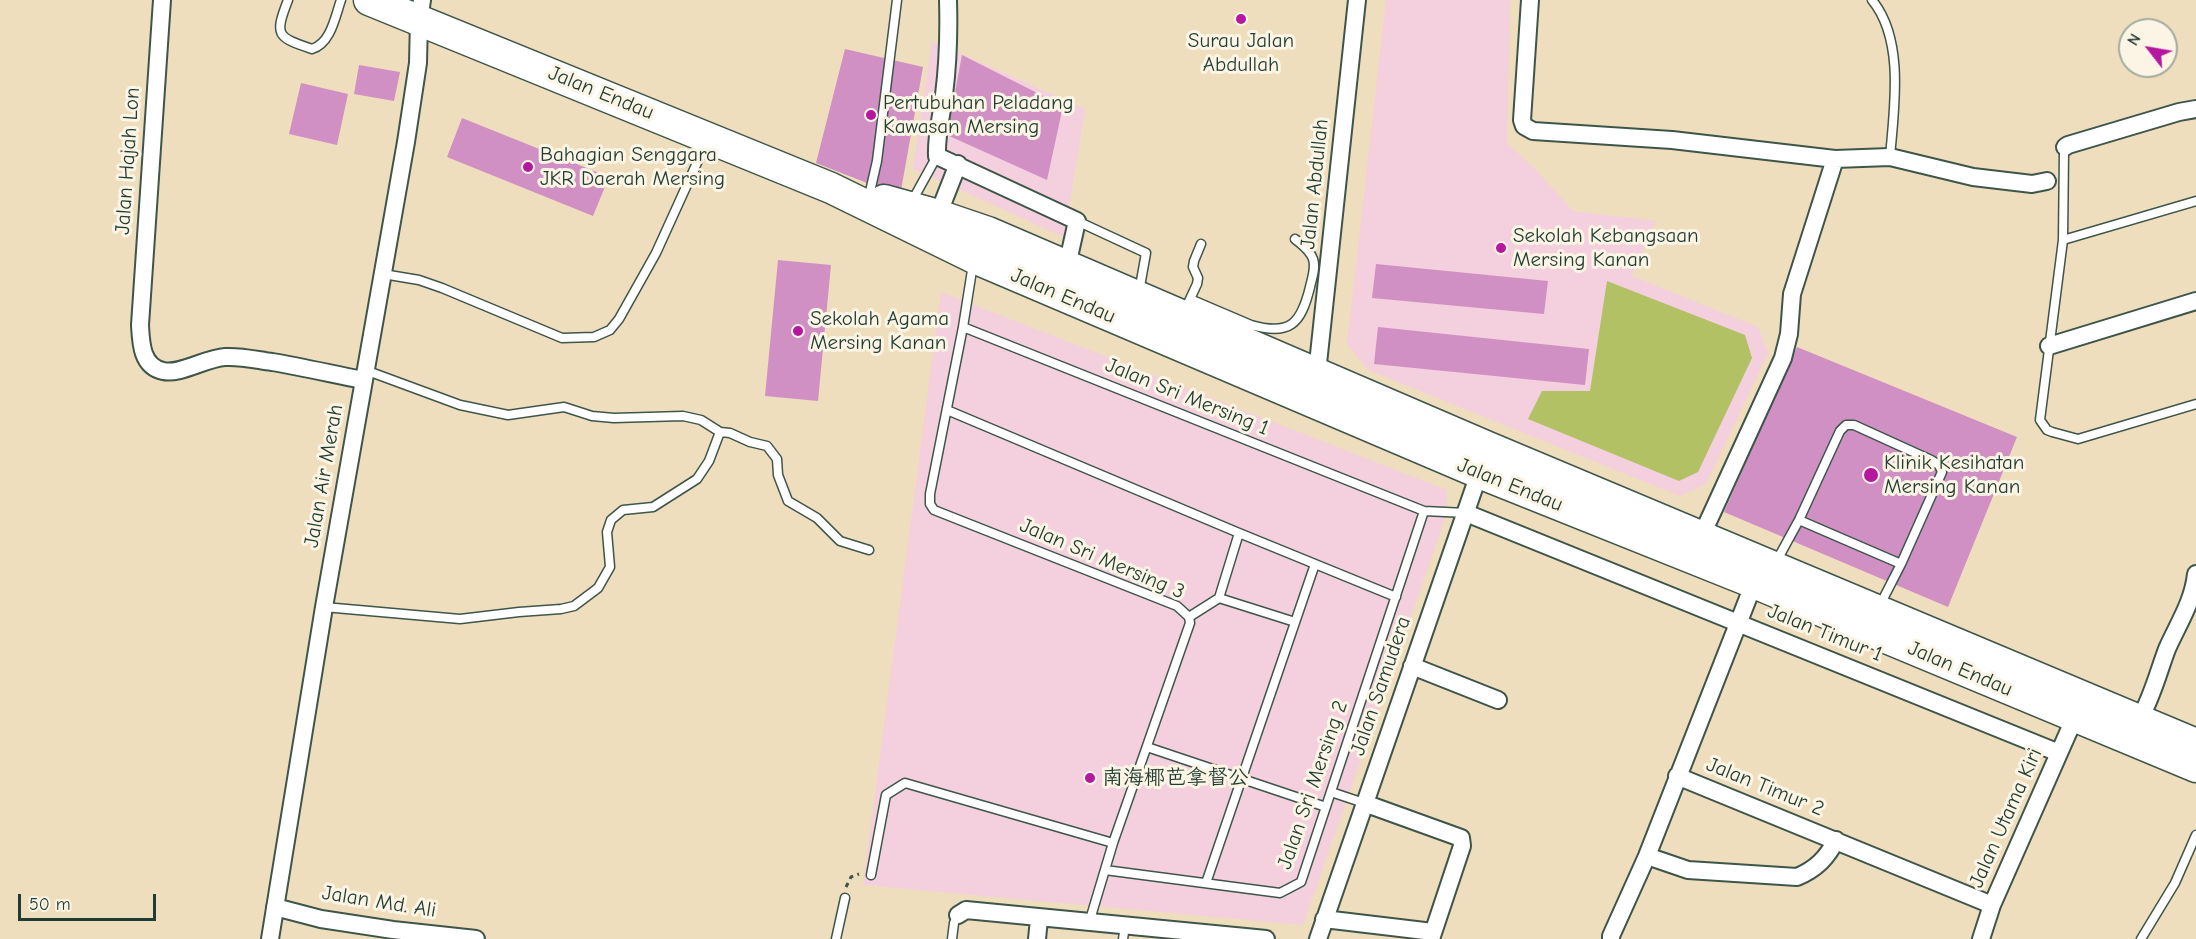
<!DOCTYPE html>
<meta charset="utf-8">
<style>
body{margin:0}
#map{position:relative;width:2196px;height:939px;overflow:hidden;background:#efdebd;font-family:"Comic Neue",sans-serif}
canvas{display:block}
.north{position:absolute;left:2118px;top:18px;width:60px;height:60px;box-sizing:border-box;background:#fcf5e5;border:2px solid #a4ab9e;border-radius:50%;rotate:301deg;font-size:16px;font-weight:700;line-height:24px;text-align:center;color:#1f3d34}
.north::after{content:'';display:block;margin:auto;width:21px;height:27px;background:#b5179e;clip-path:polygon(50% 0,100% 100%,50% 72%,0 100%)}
.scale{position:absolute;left:18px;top:894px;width:138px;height:27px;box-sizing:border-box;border:3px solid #1f3d34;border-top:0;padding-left:8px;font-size:18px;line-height:21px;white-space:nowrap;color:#1f3d34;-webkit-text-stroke:4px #fcf5e5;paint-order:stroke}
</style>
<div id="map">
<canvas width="2196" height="939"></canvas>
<div class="north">N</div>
<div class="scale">50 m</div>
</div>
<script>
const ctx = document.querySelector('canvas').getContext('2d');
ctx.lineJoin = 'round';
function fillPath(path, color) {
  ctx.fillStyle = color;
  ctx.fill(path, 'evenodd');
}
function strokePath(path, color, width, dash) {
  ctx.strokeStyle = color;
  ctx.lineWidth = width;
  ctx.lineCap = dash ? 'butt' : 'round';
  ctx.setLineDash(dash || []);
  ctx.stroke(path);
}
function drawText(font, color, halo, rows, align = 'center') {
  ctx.font = font + ' "Comic Neue","LXGW WenKai TC",sans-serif';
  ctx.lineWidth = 6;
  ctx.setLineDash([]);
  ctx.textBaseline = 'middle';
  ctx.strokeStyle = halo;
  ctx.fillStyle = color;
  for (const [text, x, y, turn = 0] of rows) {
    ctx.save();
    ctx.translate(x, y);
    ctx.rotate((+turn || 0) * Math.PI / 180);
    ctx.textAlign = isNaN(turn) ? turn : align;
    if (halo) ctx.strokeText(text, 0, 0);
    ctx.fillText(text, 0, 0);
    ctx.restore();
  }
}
const built = new Path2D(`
 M1386,0H1510L1507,143L1535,169L1573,211L1656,221L1632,276L1758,327L1768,353L1706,484L1680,496L1368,370L1347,344Z
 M932,41L1085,109L1064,237L913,169Z
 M941,292L1447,490L1446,516L1303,925L863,885Z`);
const green = new Path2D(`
 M1607,281L1745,335L1752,358L1698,472L1679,481L1528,419L1542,391H1590Z`);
const building = new Path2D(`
 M845,49L923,67L900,196L816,163Z
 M962,55L1063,106L1047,180L947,135Z
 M359,65L400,72L394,101L354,94Z
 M301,83L348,94L337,145L289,134Z
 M462,118L609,177L593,216L447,157Z
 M778,260L831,265L818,401L765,396Z
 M1376,264L1548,281L1544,314L1372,298Z
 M1378,327L1589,349L1585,385L1374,364Z
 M1797,347L2017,437L1948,607L1724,512Z`);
const path = new Path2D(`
 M846,887L851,877L859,874`);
const lane = new Path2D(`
 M288,0C274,36 277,37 312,49C331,43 335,17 341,0
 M1872,0C1905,40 1894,109 1890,157
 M2065,147L2064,151L2063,240L2040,420L2047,430L2052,432L2078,439L2196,404
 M869,196L877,161L897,0
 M911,203L937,156
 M1077,221L1146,253L1139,292
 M2063,240L2196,201
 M973,264L963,327L1424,511L1466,513
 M383,274L419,280L442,288L562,338L594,337L610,330L619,319L656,253L706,143
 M1190,299L1251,325
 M1184,312L1197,284L1198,278L1193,267L1194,261L1201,244
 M963,327L930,494V504L934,510L1177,606L1189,617L1190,623L1113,843L1089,923
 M1247,336L1251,325C1290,336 1301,324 1310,287C1312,278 1316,268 1313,259C1310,250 1302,245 1295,239
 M365,370L460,405L508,415L564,407L592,416L614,418L683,416L701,420L720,432L730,433L750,442L767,446L777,459L778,475L788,501L817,518L840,541L869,550
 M947,410L1239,533L1396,597
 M1799,520L1901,564
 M1239,533L1219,598L1295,622
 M1776,562L1799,520L1840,431L1846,425H1854L1931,460L1939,465L1942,472L1901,564L1880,605
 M324,607L460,619L519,612L561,609L574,606L598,588L610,567L607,532L611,520L623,510L653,507L697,479L709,461L720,432
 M1189,617L1219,598
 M1147,747L1326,807
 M1331,792L1364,803
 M1105,870L1280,893L1301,882L1424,511
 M871,875L886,795L905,783L1113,843
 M1206,883L1315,564
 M836,939L845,898
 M952,939L954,923L958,915
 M1123,939L1125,926
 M2141,939L2175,883L2196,835`);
const street = new Path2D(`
 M162,0L140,325C141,342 141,366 163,371C180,375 206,358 225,357C241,356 257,360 272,362C302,367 332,374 363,380
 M948,0C949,32 948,63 944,95C942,115 936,134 937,156L1077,221L1067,266
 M1530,0L1522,120L1524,126L1533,131L1672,140L1835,159L1890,157L1973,177L2032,184L2047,181
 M2065,147L2068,145L2179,112L2196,109
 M938,222V215L958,164
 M2049,346L2196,301
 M1317,373L1357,0
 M1466,513L2059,753
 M1701,537L1783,358L1789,334L1792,294L1835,159
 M1412,666L1498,700
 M2139,720C2152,698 2158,673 2167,649C2178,624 2193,602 2196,574
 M1677,776L1992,905
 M1364,803L1461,838L1462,846L1431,939
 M1647,856L1688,870L1797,877C1816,869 1827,858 1836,840
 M275,907L321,919L393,930L476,939
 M958,915L966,910L1266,939
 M1324,919L1433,932
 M270,939L324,607L406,142L418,63L419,20L422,0
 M1037,939L1039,919
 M1318,939L1481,468
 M1611,939V936L1647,856L1754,583
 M1981,939L1992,905L2075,717`);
const highway = new Path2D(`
 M369,0L831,188L974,258L1479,473L1754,583L2196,767
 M884,200L938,215L988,232L1488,447L2196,744`);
const markers = [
 [1241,19,6,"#b5179e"],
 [871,115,6,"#b5179e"],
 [528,167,6,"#b5179e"],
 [1501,248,6,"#b5179e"],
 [798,331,6,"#b5179e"],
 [1871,475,8,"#b5179e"],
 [1090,778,6,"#b5179e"]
];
const poiNames = [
 ["Surau Jalan",1241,41,"center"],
 ["Abdullah",1241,65,"center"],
 ["Pertubuhan Peladang",883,103],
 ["Kawasan Mersing",883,127],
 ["Bahagian Senggara",540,155],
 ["JKR Daerah Mersing",540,179],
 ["Sekolah Kebangsaan",1513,236],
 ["Mersing Kanan",1513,260],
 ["Sekolah Agama",810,319],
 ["Mersing Kanan",810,343],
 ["Klinik Kesihatan",1884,463],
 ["Mersing Kanan",1884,487],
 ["南海椰芭拿督公",1102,778]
];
const streetNames = [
 ["Jalan Endau",601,93,22],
 ["Jalan Hajah Lon",128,161,-86],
 ["Jalan Abdullah",1315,184,-84],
 ["Jalan Endau",1063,296,23],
 ["Jalan Sri Mersing 1",1187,397,22],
 ["Jalan Air Merah",324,476,-80],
 ["Jalan Endau",1510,485,22],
 ["Jalan Sri Mersing 3",1102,559,23],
 ["Jalan Timur 1",1825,633,22],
 ["Jalan Endau",1960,669,23],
 ["Jalan Samudera",1381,686,-71],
 ["Jalan Sri Mersing 2",1313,785,-71],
 ["Jalan Timur 2",1765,787,22],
 ["Jalan Utama Kiri",2006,818,-66],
 ["Jalan Md. Ali",379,902,9]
];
fillPath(built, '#f4cfdd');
fillPath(green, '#b1c164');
fillPath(building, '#d090c3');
strokePath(lane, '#3e5549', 11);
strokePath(street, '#3e5549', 20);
strokePath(highway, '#3e5549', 33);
strokePath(path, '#3e5549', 3, [4.5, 4.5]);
strokePath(lane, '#fff', 8);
strokePath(street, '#fff', 16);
strokePath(highway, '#fff', 30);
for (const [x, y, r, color] of markers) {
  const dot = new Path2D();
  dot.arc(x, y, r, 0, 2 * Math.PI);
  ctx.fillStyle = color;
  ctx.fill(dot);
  strokePath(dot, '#fcf5e5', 2);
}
drawText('21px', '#1f3d34', '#fcf5e5', poiNames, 'left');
drawText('21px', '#1f3d34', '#fcf5e5', streetNames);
</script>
